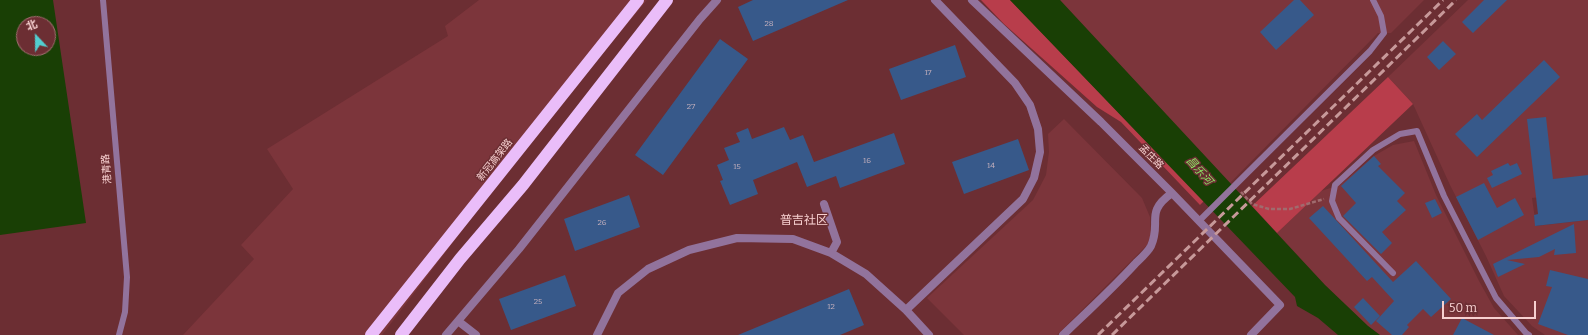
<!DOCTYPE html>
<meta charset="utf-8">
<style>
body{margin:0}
#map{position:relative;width:1588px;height:335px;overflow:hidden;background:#6c2e33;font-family:Bitter,"Noto Sans SC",serif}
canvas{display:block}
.north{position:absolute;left:16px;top:16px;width:40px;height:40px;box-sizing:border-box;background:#6c2e33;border:1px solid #a46f72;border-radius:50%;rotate:338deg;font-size:11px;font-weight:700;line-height:16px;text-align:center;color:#f7d0d0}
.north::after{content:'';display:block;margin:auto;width:14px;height:18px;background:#52cdd0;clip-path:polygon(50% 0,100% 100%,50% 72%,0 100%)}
.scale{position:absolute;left:1442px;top:301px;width:94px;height:18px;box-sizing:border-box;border:2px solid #f7d0d0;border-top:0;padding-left:5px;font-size:12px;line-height:14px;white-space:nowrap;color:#f7d0d0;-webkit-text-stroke:3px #6c2e33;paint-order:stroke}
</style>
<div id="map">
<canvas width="1588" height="335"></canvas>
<div class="north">北</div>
<div class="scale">50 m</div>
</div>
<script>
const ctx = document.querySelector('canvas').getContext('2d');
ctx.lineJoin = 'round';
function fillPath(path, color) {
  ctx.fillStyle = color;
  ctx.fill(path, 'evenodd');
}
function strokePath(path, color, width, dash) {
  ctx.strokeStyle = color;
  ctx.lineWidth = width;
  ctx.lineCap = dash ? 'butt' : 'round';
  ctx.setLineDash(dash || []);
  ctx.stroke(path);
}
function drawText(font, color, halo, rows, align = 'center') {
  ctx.font = font + ' Bitter,"Noto Sans SC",serif';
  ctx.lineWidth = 3;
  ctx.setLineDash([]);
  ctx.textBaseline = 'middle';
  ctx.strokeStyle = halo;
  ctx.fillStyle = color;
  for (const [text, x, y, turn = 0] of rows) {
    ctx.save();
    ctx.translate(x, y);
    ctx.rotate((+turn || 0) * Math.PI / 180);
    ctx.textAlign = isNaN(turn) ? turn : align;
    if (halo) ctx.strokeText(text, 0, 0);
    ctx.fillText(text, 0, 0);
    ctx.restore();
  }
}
const built = new Path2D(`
 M479,0H647L536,134L382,335H183L254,259L241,245L293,189L267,149L448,36L445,26Z
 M1060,0H1424L1391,33H1378L1230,183Z
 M1468,0H1588V191L1532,198L1536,226L1588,220V335H1545L1532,326L1504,296L1486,256L1450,185L1413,104L1388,77Z
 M1064,119L1142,198L1150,217L1151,235L1147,245L1057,335H964L927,298L1033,200L1046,175L1049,152L1048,134Z
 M1414,141L1436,195L1479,281L1494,308L1518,335H1380L1368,326L1325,285L1277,233L1321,191L1340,185L1374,156L1393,145Z`);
const forest = new Path2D(`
 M981,0H1010L1204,201L1200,205L1121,122L1097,107L1004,24Z
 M1388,77L1413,104L1277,233L1252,206Z`);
const water = new Path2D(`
 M0,0H53L86,223L0,235ZM24,24H48V48H24Z
 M1010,0H1060L1325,285L1368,326L1380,335H1338L1318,318L1297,306L1295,297Z`);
const building = new Path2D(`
 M753,0H848L753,41L738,7Z
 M1294,0H1300L1314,15L1276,50L1260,32Z
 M1484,0H1507L1473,33L1462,22Z
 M720,39L748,59L663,175L635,155Z
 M1443,41L1456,54L1439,70L1427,57Z
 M955,45L966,77L901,100L889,69Z
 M1544,60L1560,77L1477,157L1455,134L1477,114L1482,120Z
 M1546,117L1553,179L1588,175V220L1535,226L1534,215L1538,214L1527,119Z
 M784,127L790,140L803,135L814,162L894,133L905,164L840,188L836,176L807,187L797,162L753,180L758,194L730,205L720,181L723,180L717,165L729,160L724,148L740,142L736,133L748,128L752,139Z
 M1018,139L1029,170L964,194L952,162Z
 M1374,156L1381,164L1378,166L1405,193L1397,201L1406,210L1382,232L1392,243L1381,254L1343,216L1356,203L1341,186Z
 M1508,163L1510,166L1517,163L1522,174L1492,188L1487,178L1493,175L1491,171Z
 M1484,183L1497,208L1515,198L1524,215L1478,240L1456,197Z
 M629,195L640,227L575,251L564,219Z
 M1435,199L1442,213L1432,218L1425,203Z
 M1323,206L1393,282L1416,261L1451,299L1431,317L1423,309L1407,325L1409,327L1402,335H1392L1376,321L1394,301L1372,277L1367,281L1309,218Z
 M1574,224L1576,253L1554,255L1555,249L1539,257L1507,260L1525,264L1498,277L1493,264Z
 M1550,270L1588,279V335H1568L1538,324L1552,287L1546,286Z
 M565,275L576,306L511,330L499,299Z
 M849,289L864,325L840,335H738Z
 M1363,298L1380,316L1371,325L1354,307Z
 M1462,318L1494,335H1453Z`);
const path = new Path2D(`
 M1241,192L1252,204L1269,209H1290L1324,199`);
const lane = new Path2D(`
 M103,0L127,277L125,312L119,335
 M1199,221L1370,51L1384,33L1381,16L1373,0
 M1393,273L1339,218L1332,201L1335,185L1373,150L1400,134L1417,131L1444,196L1496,298L1526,333L1529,335`);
const street = new Path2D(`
 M972,0L1101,122L1172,193L1280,305L1251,335
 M824,204L837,242L831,253
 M906,310L1023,199L1034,178L1040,152L1038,129L1030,105L1015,83L935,0
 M458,321L476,335
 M446,335L519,249L700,19L717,0
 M597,335L618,293L648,269L689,250L737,238L793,239L831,253L866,274L906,310L929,335
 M1063,335C1087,312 1112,289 1135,264C1140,259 1148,252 1151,246C1162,221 1144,213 1172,193`);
const highway = new Path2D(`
 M371,335L638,0
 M401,335L460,259L523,185L667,0`);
const rail = new Path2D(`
 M1098,335L1443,0
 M1112,335L1456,0`);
const numberNames = [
 ["28",769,24],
 ["17",928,73],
 ["27",691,107],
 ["16",867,161],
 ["14",991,166],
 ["15",737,167],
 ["26",602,223],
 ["25",538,302],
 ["12",831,307]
];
const streetNames = [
 ["孟庄路",1151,157,45],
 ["新冠高架路",495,160,-52],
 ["港青路",107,169,-95]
];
const waterNames = [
 ["昌乐河",1199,171,48]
];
const quarterNames = [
 ["普吉社区",804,221]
];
fillPath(built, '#7c353b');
fillPath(forest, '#b83d4b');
fillPath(water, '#193f05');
fillPath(building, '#37598a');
strokePath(path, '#a06b6e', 2.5, [4, 2]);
strokePath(lane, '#92739c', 6);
strokePath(street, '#92739c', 8);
strokePath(highway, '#eabdf9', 12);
strokePath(rail, '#c7999a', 3, [8, 4]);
drawText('8px', '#c7b2be', null, numberNames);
drawText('10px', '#f7d0d0', '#6c2e33', streetNames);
drawText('italic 11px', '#8ae664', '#6c2e33', waterNames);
drawText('12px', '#f7d0d0', '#6c2e33', quarterNames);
</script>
